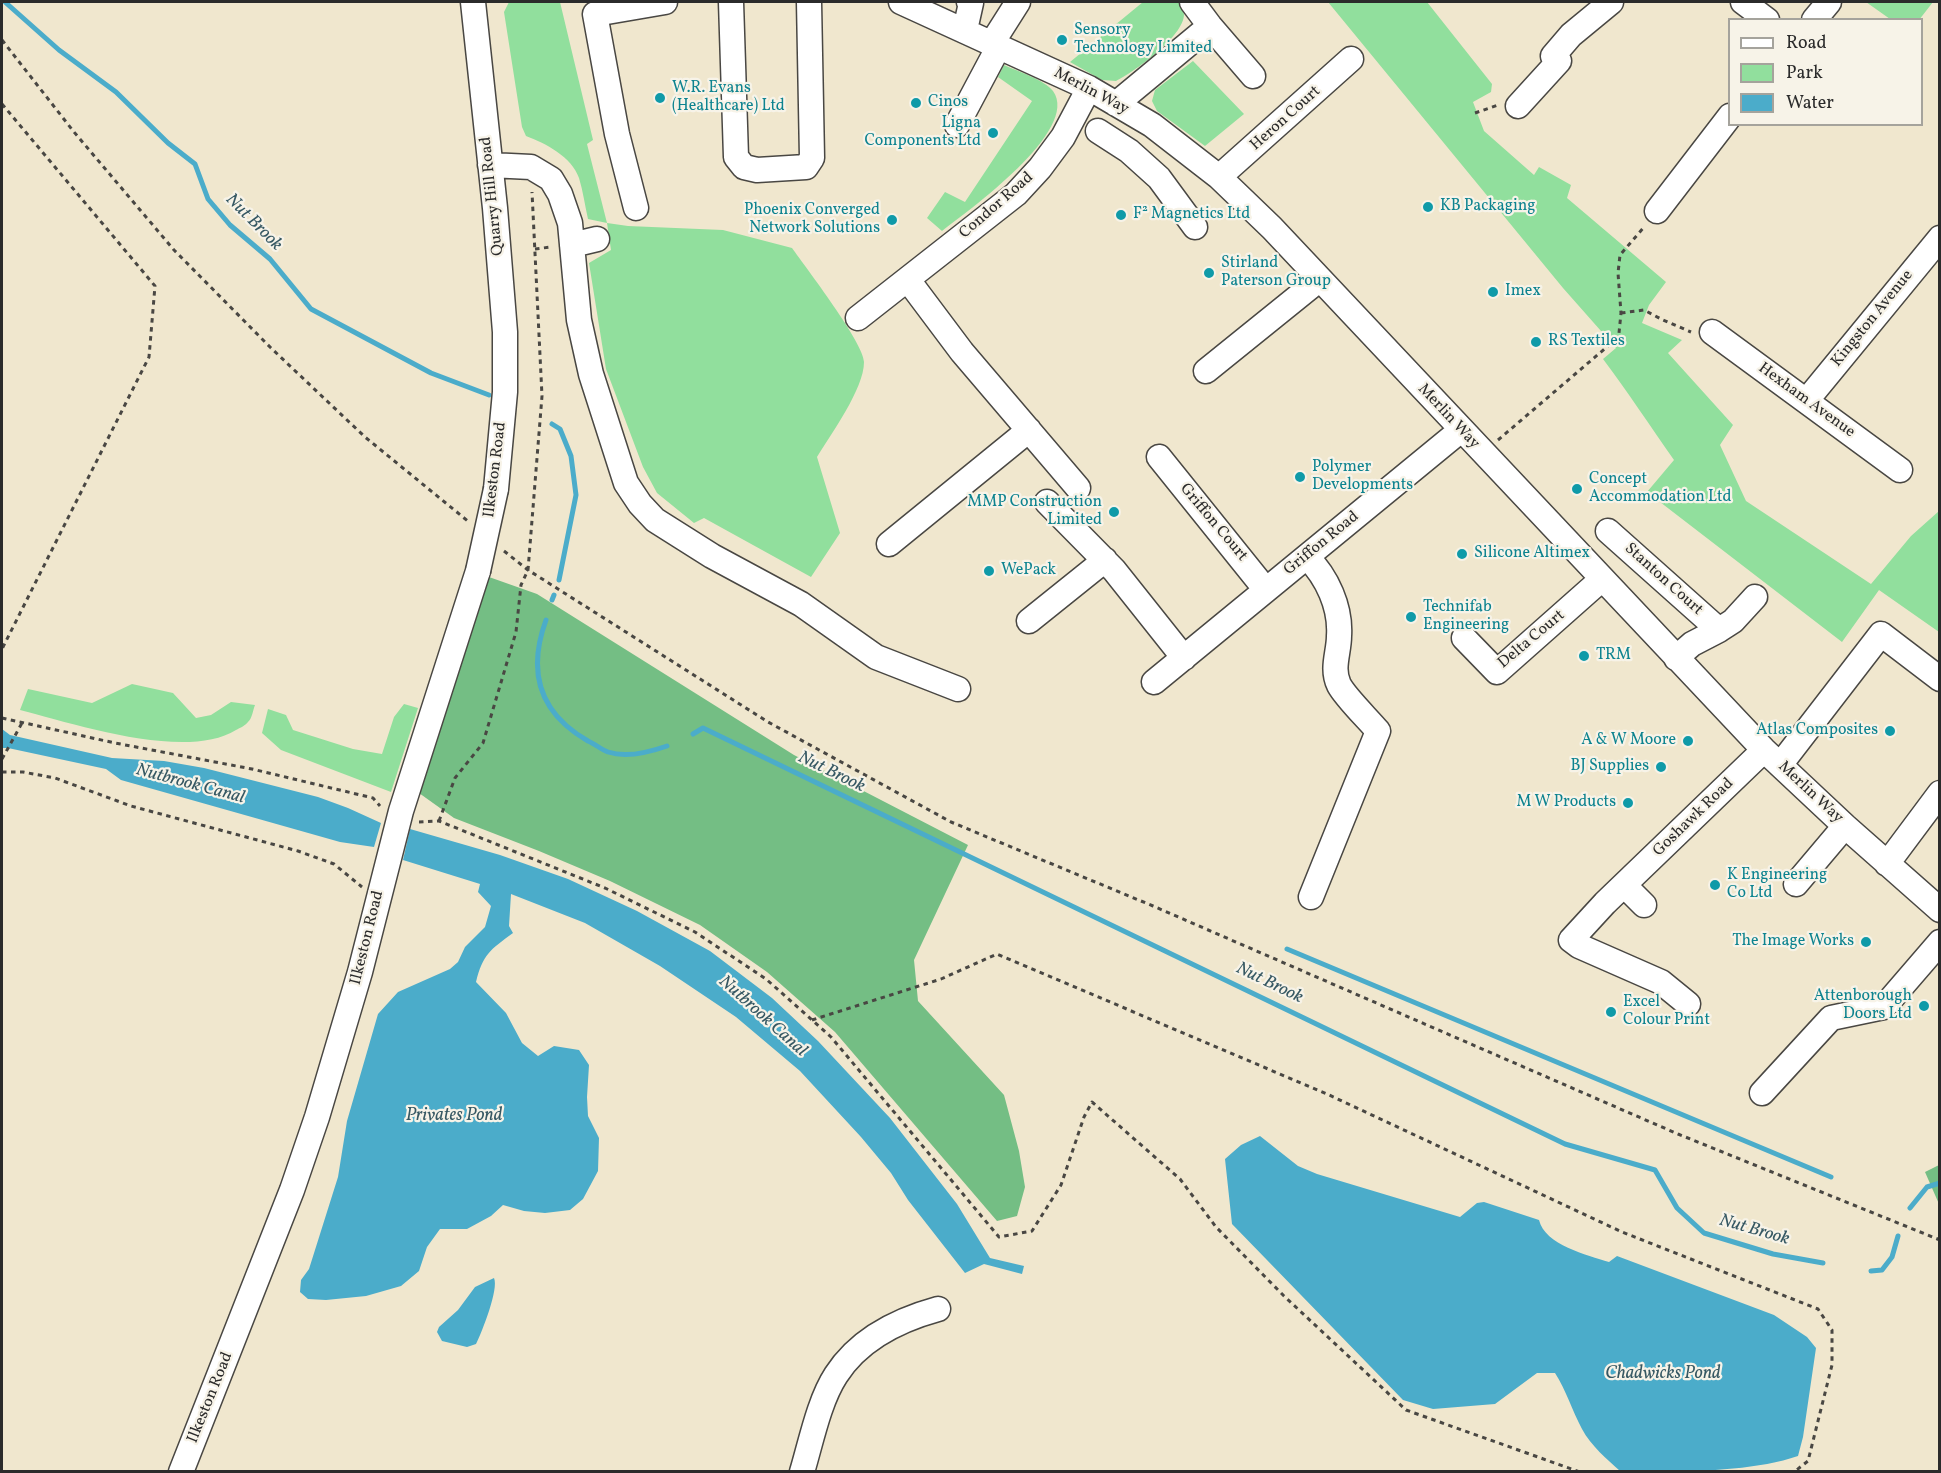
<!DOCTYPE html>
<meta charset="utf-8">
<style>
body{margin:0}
#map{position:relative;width:1941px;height:1473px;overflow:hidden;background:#f0e7ce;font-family:Vollkorn,serif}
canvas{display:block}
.frame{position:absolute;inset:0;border:3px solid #2b2b2b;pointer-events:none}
.legend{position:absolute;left:1728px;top:18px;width:195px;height:108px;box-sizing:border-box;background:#f7f3e8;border:2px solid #a5a39c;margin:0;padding:8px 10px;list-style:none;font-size:18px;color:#2b2b2b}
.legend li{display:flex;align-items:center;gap:12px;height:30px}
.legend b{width:30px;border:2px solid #a5a39c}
</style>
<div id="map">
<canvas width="1941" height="1473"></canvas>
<div class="frame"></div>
<ul class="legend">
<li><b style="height:8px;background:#fff"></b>Road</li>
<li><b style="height:16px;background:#91df9d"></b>Park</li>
<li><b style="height:16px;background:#4bacca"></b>Water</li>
</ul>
</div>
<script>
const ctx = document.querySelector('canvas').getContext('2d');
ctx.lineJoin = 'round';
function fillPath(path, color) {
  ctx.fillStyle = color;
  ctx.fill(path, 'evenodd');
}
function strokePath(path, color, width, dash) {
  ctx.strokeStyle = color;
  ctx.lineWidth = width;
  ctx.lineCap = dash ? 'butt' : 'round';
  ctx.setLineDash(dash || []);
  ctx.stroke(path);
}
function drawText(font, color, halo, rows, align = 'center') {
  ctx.font = font + ' Vollkorn,serif';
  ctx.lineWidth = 4.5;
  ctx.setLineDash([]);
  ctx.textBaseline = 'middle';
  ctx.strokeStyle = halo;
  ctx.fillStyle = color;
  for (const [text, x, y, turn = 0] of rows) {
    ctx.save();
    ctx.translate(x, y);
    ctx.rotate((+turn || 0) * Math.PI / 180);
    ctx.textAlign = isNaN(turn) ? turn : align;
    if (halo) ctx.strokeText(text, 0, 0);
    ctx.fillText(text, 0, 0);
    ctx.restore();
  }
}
const green = new Path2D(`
 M509,2H560L593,140L587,144L607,223L628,226L723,230L792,248C806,268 864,343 864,362C864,389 831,434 817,457L840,533L811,577L704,518L694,523L657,493L643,467L606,369L589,263L611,250L607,223L588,219C585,206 583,191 579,178C572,157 545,143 526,136L522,127L504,12Z
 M1143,2H1180C1181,6 1184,11 1184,15C1183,37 1134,72 1116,81L1102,80L1070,62Z
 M1328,2H1427L1492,84L1491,92L1473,102L1484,131L1534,175L1539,167L1571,185L1567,198L1666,282L1649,305L1642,323L1682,340L1668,353L1733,425L1720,445L1746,501L1871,584L1911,536L1939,511V632L1879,590L1842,642L1647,492L1674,460C1650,426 1628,392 1603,359L1616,348L1563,288Z
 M1866,2H1933L1919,20L1890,19Z
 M1193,61L1244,114L1205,146L1157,111L1152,101L1155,90Z
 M1004,65C1017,71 1045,80 1053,91C1081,130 968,211 942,231L927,218L945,192L965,202L1032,101L998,77Z
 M132,684L173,693L196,718L211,715L231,702L255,705C253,710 252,719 248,722C246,725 240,728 236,730C186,761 75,724 20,710L28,689L92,703Z
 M404,704L418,708L391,792L281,750L262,733L268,709L286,715L293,730L353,749L382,754L394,717Z`);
const forest = new Path2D(`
 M489,577L537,594L794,755L968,845L914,960L918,1001L1004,1095L1019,1151L1025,1187L1017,1216L997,1221L835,1032L767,972L700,925L610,881L539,851L454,818L419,793Z
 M1939,1165V1204L1925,1172Z`);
const water = new Path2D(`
 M2,729L10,735L112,758L164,761L204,768L318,797L348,808L381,823L374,847L340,842L121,780L106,769L8,748H2Z
 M410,829L500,855L568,879L637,911L710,951L772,998L818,1041L890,1118L957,1204L990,1258L1024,1266L1022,1274L984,1264L965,1273L908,1200L891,1173L861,1137L800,1071L736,1017L660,966L585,923L511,894L509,926L513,933C490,950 483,954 476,982L506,1013L522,1043L538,1056L554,1046L579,1050L589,1065L587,1097L588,1116L599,1138L598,1171L583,1199L570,1210L545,1213L524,1211L503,1205L491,1216L467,1229H440L427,1247L419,1271L401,1286L366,1296L326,1300L308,1299L300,1292L301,1280L309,1269L338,1177L347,1121L378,1014L398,992L450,969L458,962L465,947L485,927L491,906L478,892L480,884L403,860Z
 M1260,1136L1298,1166L1317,1174L1460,1217L1477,1203L1484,1202L1539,1220C1545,1245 1587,1255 1609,1262L1617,1256L1774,1315L1807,1337L1816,1348L1803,1437L1798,1456C1748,1473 1676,1472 1620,1471C1607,1459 1591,1446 1582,1429C1572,1410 1566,1390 1555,1373H1537L1495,1404L1433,1409L1403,1400L1232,1224L1225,1159L1241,1145Z
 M494,1278C499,1289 482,1332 476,1344L467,1347L442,1341L437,1332L439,1327L458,1310L475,1287Z`);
const stream = new Path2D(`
 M5,2L59,50L116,92L168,143L195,164L208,199L230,225L270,259L311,309L431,373L489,395
 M552,424L560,429L571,456L576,495L559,580
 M552,600L554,595
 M546,620C527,672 539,713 588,741C595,744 602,750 608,752C626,758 650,752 667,746
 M693,734L703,728L1565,1144L1655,1170L1677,1208L1704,1233L1773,1254L1823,1263
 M1287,949L1831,1177
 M1910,1208L1927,1187L1940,1183
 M1871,1271L1882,1270L1892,1257L1898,1236`);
const path = new Path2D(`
 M2,40L74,132L174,250L271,348L365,437L469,522
 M2,104L155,286L149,357L2,649
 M1475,113L1498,105
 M535,249L551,247
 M1621,313L1644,310L1663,320L1691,332
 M1498,440L1615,340L1619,333L1621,313L1618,273L1620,255L1645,226
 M504,551L528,570L768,722L951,822L1153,906L1678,1134L1940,1240
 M2,718L115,743L252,769L373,798L380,806
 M2,759L22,723
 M2,772H23L55,778L131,806L298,851L334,864L362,887
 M439,821L455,778L483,743L516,632L521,585L528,570L542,396L532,192
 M419,822L439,821L605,888L695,932L766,979L831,1037L999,1237L1032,1231L1061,1185L1084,1117L1092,1102L1180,1179L1216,1227L1284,1296L1406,1410L1580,1472
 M812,1020L941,979L997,954L1327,1094L1622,1232L1818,1309L1832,1330V1365L1808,1461L1794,1472`);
const minor = new Path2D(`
 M473,2L495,208L505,332V392L496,489
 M731,2L736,157L744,167L757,170L806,167L812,158L809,2
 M901,2L1089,88L1152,125L1219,177L1272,228L1764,750L1845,826L1940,910
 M1192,2L1210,26L1253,76
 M1743,2L1767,20
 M1814,20L1829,2
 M965,30L971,3L969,2
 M992,43L1018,2
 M1553,56L1571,35L1611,2
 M1116,104L1210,26
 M1518,106L1559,61
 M957,125L999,46
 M1098,131L1129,151L1159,178L1195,227
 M490,165L531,167L551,179L560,194L570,223L579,320L591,374L626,483L640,504L655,520L712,556L801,604L876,657L958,689
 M1219,177L1351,59
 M636,208L617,134L595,14L665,2
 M1657,211L1730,116
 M572,245L597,239
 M908,280L962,352L1078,488
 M858,318L1016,194L1040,168L1063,137L1089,88
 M1712,332L1900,470
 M1206,371L1320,279
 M1807,400L1940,238
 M1159,457L1266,590
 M1047,502L1114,570L1184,658
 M1608,531L1719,630L1692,644L1676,658
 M889,544L1029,430
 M1307,557C1327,577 1341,607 1339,636C1339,653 1331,668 1339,685C1346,698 1368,719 1378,731L1311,897
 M1029,621L1105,560
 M1719,630L1733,621L1755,597
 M1464,638L1497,672L1602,579
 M1154,682L1461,430
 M1780,765L1881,634L1940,679
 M1887,864L1940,793
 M1796,884L1845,826
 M1624,885L1644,905
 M1688,1004L1661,982L1579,946L1571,940L1605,903L1764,750
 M1762,1093L1831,1018L1884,1007L1940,942
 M181,1472L292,1190L317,1117L360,972L401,811L478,571
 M802,1472C811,1442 819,1401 836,1375C859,1339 898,1320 938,1309`);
const minorBridge = new Path2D(`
 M478,571L496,489`);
const markers = [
 [1062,40,6,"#0f9aa8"],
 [660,98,6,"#0f9aa8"],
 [916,103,6,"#0f9aa8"],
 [993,133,6,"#0f9aa8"],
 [1428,207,6,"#0f9aa8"],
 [1121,215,6,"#0f9aa8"],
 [892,220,6,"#0f9aa8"],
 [1209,273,6,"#0f9aa8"],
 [1493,292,6,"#0f9aa8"],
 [1536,342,6,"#0f9aa8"],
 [1300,477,6,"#0f9aa8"],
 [1577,489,6,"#0f9aa8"],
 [1114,512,6,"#0f9aa8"],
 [1462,554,6,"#0f9aa8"],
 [989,571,6,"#0f9aa8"],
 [1411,617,6,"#0f9aa8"],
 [1584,656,6,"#0f9aa8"],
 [1890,731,6,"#0f9aa8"],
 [1688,741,6,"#0f9aa8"],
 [1661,767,6,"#0f9aa8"],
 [1628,803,6,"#0f9aa8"],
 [1715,885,6,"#0f9aa8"],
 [1866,942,6,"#0f9aa8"],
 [1924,1006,6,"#0f9aa8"],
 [1611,1012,6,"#0f9aa8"]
];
const cultureNames = [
 ["Sensory",1074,31],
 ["Technology Limited",1074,49],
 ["W.R. Evans",672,89],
 ["(Healthcare) Ltd",672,107],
 ["Cinos",928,103],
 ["Ligna",981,124,"right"],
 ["Components Ltd",981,142,"right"],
 ["KB Packaging",1440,207],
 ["Phoenix Converged",880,211,"right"],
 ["Network Solutions",880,229,"right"],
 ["F² Magnetics Ltd",1133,215],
 ["Stirland",1221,264],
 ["Paterson Group",1221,282],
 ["Imex",1505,292],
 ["RS Textiles",1548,342],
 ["Polymer",1312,468],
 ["Developments",1312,486],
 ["Concept",1589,480],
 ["Accommodation Ltd",1589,498],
 ["MMP Construction",1102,503,"right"],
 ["Limited",1102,521,"right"],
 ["Silicone Altimex",1474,554],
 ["WePack",1001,571],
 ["Technifab",1423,608],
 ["Engineering",1423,626],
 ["TRM",1596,656],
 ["Atlas Composites",1878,731,"right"],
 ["A & W Moore",1676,741,"right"],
 ["BJ Supplies",1649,767,"right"],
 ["M W Products",1616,803,"right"],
 ["K Engineering",1727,876],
 ["Co Ltd",1727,894],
 ["The Image Works",1854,942,"right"],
 ["Attenborough",1912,997,"right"],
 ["Doors Ltd",1912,1015,"right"],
 ["Excel",1623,1003],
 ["Colour Print",1623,1021]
];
const streetNames = [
 ["Merlin Way",1091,92,28],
 ["Heron Court",1286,119,-42],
 ["Quarry Hill Road",493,196,-96],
 ["Condor Road",997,206,-41],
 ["Kingston Avenue",1873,319,-51],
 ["Hexham Avenue",1806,401,36],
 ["Merlin Way",1448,417,47],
 ["Ilkeston Road",496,470,-83],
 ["Griffon Court",1213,523,50],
 ["Griffon Road",1322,544,-39],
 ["Stanton Court",1663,580,42],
 ["Delta Court",1532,640,-40],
 ["Merlin Way",1810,793,43],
 ["Goshawk Road",1694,818,-44],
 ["Ilkeston Road",368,938,-76],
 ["Ilkeston Road",211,1398,-68]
];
const waterNames = [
 ["Nut Brook",253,223,45],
 ["Nut Brook",831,773,26],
 ["Nutbrook Canal",190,785,15],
 ["Nut Brook",1269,984,26],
 ["Nutbrook Canal",762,1017,42],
 ["Privates Pond",454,1117],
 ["Nut Brook",1754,1231,16],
 ["Chadwicks Pond",1663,1375]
];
fillPath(green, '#91df9d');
fillPath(forest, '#74be84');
fillPath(water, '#4bacca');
strokePath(stream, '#4bacca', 5);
strokePath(minor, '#494743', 27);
strokePath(path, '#494743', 3, [4.5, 4.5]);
strokePath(minor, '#fff', 24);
strokePath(minorBridge, '#494743', 27, []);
strokePath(minorBridge, '#fff', 24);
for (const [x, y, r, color] of markers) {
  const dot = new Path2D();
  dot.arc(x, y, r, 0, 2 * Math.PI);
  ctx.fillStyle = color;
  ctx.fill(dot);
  strokePath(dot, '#f7f3e8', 2);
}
drawText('16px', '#0d838f', '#f7f3e8', cultureNames, 'left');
drawText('16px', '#2b2b2b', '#f7f3e8', streetNames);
drawText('italic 18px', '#365863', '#f7f3e8', waterNames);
</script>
